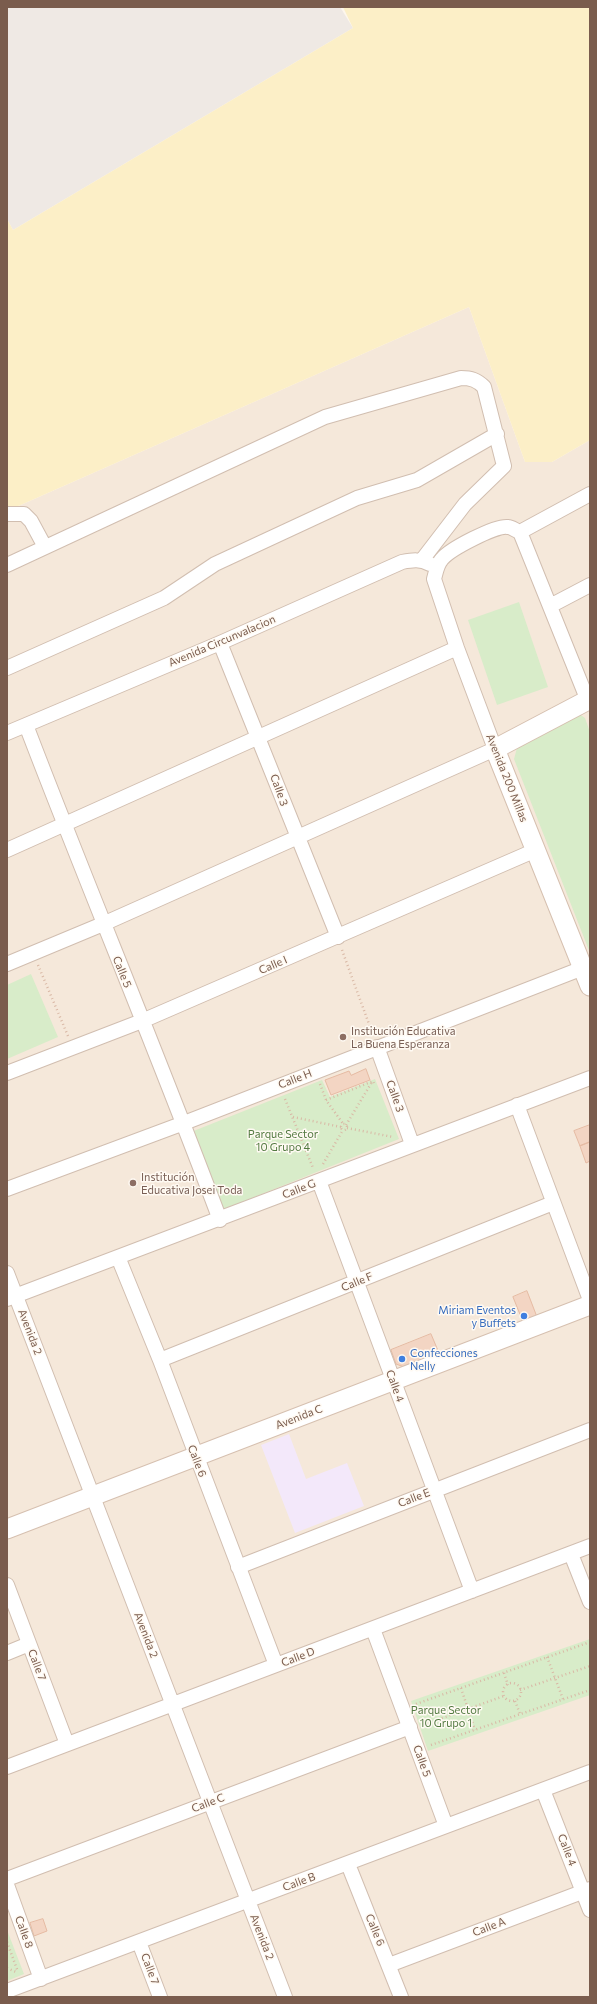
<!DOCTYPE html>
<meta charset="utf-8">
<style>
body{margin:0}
#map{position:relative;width:597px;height:2004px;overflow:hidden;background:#fdf6ec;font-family:Commissioner,sans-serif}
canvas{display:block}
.frame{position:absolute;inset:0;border:8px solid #7a5c4d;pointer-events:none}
</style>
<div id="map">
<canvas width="597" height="2004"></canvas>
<div class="frame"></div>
</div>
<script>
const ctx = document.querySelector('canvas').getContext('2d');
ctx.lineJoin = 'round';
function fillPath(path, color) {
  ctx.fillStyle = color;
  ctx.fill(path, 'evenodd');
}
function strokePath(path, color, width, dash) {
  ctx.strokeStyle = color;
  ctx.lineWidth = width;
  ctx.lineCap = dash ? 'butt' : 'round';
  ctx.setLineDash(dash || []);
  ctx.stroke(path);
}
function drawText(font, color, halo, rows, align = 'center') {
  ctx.font = font + ' Commissioner,sans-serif';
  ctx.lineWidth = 3;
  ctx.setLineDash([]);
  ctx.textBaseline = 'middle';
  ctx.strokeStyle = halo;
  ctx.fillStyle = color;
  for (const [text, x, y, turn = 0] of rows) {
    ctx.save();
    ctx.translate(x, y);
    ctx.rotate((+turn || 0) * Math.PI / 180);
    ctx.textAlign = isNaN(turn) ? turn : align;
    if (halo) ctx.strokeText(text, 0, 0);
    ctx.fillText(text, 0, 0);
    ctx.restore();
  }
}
const residential = new Path2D(`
 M469,307L525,462H552L590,440V1997H7V511Z`);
const industrial = new Path2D(`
 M7,7H340L353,28L13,230L7,219Z`);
const education = new Path2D(`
 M289,1434L306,1479L347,1463L364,1506L295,1533L261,1445Z`);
const green = new Path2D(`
 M519,602L548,687L497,705L468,620Z
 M578,713L585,718L590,732V953L514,759L517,748L569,714Z
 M31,974L58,1037L7,1059V985Z
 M375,1079L399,1139L222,1210L191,1132L322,1080L330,1097Z
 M590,1639V1695L428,1751L411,1701Z
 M7,1930L24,1974L7,1981Z`);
const sand = new Path2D(`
 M343,7H590V440L552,462H525L469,307L7,511V219L13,230L353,28Z`);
const building = new Path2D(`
 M366,1069L370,1080L331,1095L325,1080L349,1071L351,1075Z
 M590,1125V1142L580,1146L574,1131Z
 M590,1142V1161L586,1163L580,1146Z
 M527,1291L537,1317L523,1322L513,1297Z
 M431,1334L439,1353L404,1367L396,1364L391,1350Z
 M43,1919L47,1931L34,1936L30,1923Z`);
const path = new Path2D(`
 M342,950L373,1035
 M38,965L68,1036
 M320,1084L326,1100L344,1125
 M285,1099L313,1168
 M326,1100L373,1081L374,1084
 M293,1117L341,1127
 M341 1127a3 3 0 1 1 6 0a3 3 0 1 1-6 0Z
 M346,1125L372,1082
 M347,1128L393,1137
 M323,1164L343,1130
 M547,1657L563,1699
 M504,1673L508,1685
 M503 1692a9 9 0 1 1 18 0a9 9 0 1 1-18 0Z
 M461,1688L475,1730
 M520,1690L590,1666
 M515,1701L520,1714
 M416,1704L590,1642
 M423,1725L504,1696
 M431,1745L590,1690
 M7,1942L18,1972
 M7,1968L16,1972`);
const street = new Path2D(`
 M7,514H24L31,521L45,547
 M520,532L588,701
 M520,532L590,494
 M7,565L325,417L461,378C471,378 477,380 484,387L504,466L465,504L422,560
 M550,606L590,585
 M220,643L338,937
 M7,668L164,598L215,564L357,498L417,480L497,434
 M26,725C89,890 158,1054 220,1220
 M7,733L220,643L402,562C413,560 420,559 430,564
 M7,850L457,648
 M7,964L103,924L495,749L457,648L434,579C436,572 437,564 442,559C450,549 496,525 508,527C512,527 516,531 520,532
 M377,1047L412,1144
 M7,1073L142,1021L536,850
 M517,1105L590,1300
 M319,1181L472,1591
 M7,1189L184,1123L583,968
 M118,1257L160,1360L276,1665
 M7,1273L285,1997
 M7,1299L590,1078
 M160,1360L553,1203
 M571,1554L590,1602
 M238,1567L590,1430
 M7,1585L67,1744
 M373,1629L446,1826
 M7,1653L29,1644
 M7,1767L590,1546
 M543,1790L590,1910
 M348,1864L401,1997
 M7,1879L410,1727
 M7,1885L41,1979
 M139,1942L160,1997
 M389,1965L590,1889
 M7,1991L590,1772`);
const secondary = new Path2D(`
 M590,699L495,749L590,986
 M7,1529L590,1305`);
const markers = [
 [343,1037,4,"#8d6e63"],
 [133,1183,4,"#8d6e63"],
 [524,1316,4,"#3f7fe0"],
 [402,1359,4,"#3f7fe0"]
];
const streetNames = [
 ["Avenida Circunvalacion",222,641,-23],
 ["Avenida 200 Millas",507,778,68],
 ["Calle 3",279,790,70],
 ["Calle I",273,965,-23],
 ["Calle 5",122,972,68],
 ["Calle H",295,1079,-21],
 ["Calle 3",395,1096,70],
 ["Calle G",299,1189,-21],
 ["Calle F",357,1282,-22],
 ["Avenida 2",30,1332,69],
 ["Calle 4",395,1386,70],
 ["Avenida C",299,1417,-21],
 ["Calle 6",197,1461,69],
 ["Calle E",414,1498,-21],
 ["Avenida 2",146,1635,69],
 ["Calle D",298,1657,-21],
 ["Calle 7",37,1665,69],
 ["Calle 5",422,1761,70],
 ["Calle C",208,1803,-21],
 ["Calle 4",567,1850,69],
 ["Calle B",299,1882,-20],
 ["Calle A",489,1927,-21],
 ["Calle 6",375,1930,68],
 ["Calle 8",24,1932,70],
 ["Avenida 2",262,1937,69],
 ["Calle 7",150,1969,69]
];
const educationNames = [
 ["Institución Educativa",351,1031],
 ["La Buena Esperanza",351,1044],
 ["Institución",141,1177],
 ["Educativa Josei Toda",141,1190]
];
const parkNames = [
 ["Parque Sector",283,1134],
 ["10 Grupo 4",283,1147],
 ["Parque Sector",446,1710],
 ["10 Grupo 1",446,1723]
];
const shopNames = [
 ["Miriam Eventos",516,1310],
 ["y Buffets",516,1323],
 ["Confecciones",410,1353,"left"],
 ["Nelly",410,1366,"left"]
];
fillPath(residential, '#f5e8da');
fillPath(industrial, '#efe9e4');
fillPath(education, '#f3e8fa');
fillPath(green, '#d8ecc9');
fillPath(sand, '#fcefc7');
fillPath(building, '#f3d5c3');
strokePath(building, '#e6bba3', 1);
strokePath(street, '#d1beb0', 16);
strokePath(secondary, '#d6c0b0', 21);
strokePath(path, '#d9b8a5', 2.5, [1, 3]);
strokePath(street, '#fff', 14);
strokePath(secondary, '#fff', 19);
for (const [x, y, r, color] of markers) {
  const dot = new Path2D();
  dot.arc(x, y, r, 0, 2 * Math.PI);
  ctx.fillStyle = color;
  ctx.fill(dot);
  strokePath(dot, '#fffaf3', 1.5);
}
drawText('11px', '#7a5c4d', '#fffaf3', streetNames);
drawText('11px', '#785e54', '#fffaf3', educationNames, 'left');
drawText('11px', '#537a41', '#fffaf3', parkNames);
drawText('11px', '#366cbe', '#fffaf3', shopNames, 'right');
</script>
